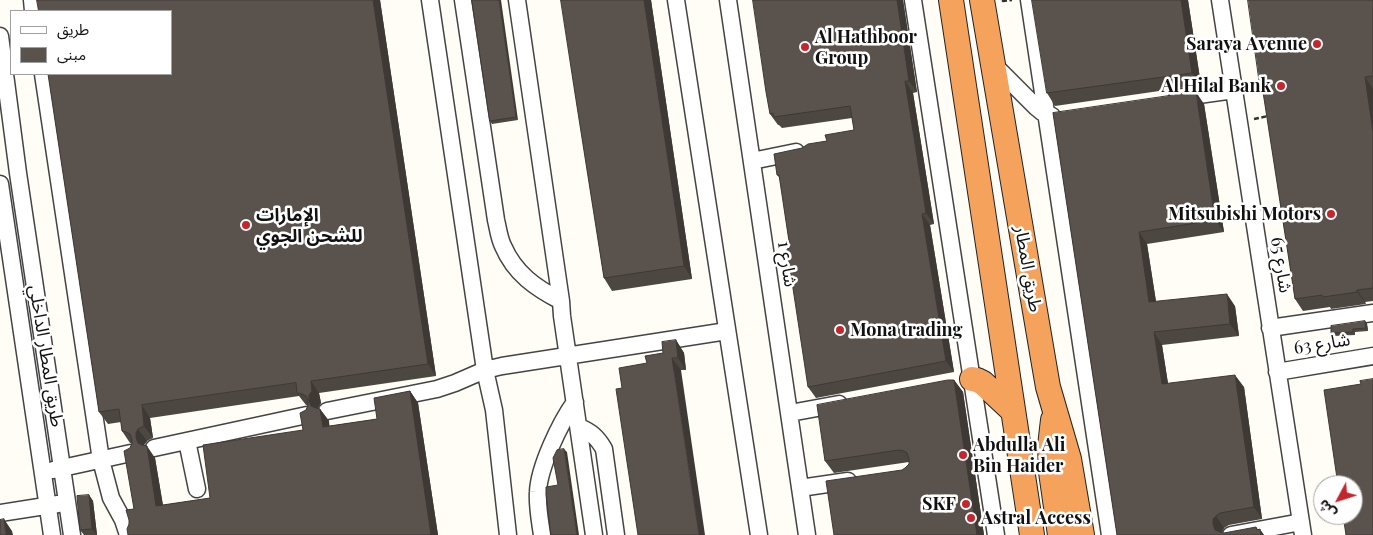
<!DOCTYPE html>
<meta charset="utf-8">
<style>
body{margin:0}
#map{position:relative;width:1373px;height:535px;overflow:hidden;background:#fffdf5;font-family:"Playfair Display","Noto Sans Arabic",serif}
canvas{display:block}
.legend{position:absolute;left:10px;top:10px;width:162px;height:65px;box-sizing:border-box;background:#fff;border:1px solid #a0a0a0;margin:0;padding:6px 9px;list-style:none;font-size:15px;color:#111}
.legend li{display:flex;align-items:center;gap:10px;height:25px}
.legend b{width:25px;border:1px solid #a0a0a0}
.north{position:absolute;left:1313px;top:475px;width:50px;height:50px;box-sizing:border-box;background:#fff;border:1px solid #a0a0a0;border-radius:50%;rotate:230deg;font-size:14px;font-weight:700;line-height:20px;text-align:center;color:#111}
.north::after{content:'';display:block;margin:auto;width:18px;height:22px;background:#c4262e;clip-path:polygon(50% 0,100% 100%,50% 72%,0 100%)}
</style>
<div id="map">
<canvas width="1373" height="535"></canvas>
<ul class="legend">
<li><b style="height:6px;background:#fff"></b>طريق</li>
<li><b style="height:14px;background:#5a524d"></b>مبنى</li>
</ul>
<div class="north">ش</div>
</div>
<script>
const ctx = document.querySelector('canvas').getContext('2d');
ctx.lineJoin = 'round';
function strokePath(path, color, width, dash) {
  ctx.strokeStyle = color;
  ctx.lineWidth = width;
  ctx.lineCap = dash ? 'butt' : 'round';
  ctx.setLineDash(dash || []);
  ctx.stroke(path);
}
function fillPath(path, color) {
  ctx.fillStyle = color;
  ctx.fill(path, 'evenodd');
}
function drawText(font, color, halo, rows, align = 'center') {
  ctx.font = font + ' "Playfair Display","Noto Sans Arabic",serif';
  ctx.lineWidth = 5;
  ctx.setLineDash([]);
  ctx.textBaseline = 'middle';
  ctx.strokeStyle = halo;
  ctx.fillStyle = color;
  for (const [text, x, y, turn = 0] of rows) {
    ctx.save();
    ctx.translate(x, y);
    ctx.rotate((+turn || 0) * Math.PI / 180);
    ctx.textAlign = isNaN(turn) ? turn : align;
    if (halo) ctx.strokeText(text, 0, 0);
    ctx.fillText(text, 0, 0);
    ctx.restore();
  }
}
const path = new Path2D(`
 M1003,0V1L1012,0
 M1254,119L1268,116`);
const minor = new Path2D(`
 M32,0L33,11
 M430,0L485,370L494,410L508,535
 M463,0L496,220C498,228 499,238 503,246C515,274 536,288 561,301
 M517,0L561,301L562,316L594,535
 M676,0L759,535
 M728,0L807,535
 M913,0L996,535
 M1029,0L1110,535
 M1220,0L1303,535
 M0,36L18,173L72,535
 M992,63L1036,107L1042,112L1052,116
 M43,74L101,460L111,498L123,520L128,535
 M1177,98L1234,90
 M752,161L796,152
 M0,184L52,535
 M1270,328L1373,313
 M1277,372L1373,356
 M327,411L437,389L455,383L485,370L502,366L727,331
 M790,413L839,404
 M579,427C591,432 597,437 604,449L616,535
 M187,441L197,489
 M154,448L307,415
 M53,470L131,453
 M800,488L848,481
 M0,513L58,504
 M542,535C540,521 537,506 538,492C539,467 560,423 575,402
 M1231,535L1301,522`);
const highway = new Path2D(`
 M951,0L1032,535
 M982,0L1044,364L1048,387L1069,459L1082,535
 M972,379L977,380L983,383L1013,411
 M1053,420L1050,446L1051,472L1060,535`);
const wall = new Path2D(`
 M37,0H380L436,376L319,393L321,403L318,409H320L329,421V426L377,419L410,391L418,403L438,535L129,524L134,509L130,448L132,443H130L122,431L121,422L108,424L99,412ZM299,396L306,405H308L306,410L303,430L210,498L163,505L155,458L144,445L147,441L153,438L150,418Z
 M472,0L518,120L492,124L490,121Z
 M561,0H651L692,279L612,291L604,278Z
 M753,0H903L917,92L913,93L934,224L930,225L954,372L816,398L808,387L790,248L780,178L777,175L802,148L827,141L854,130L852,118L782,128L779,125H778L770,114Z
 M1032,0H1188L1201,85L1055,106L1047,93Z
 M1373,0V301L1365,302L1366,304L1331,309L1330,307L1303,311L1295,299L1264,96L1261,92Z
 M1204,104L1224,232L1147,244L1156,302L1235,306L1239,336L1162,345L1168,384L1244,387L1262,519L1229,525L1224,528L1222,533L1258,530L1264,535H1117L1053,113Z
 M1365,321L1367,324L1368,331L1355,332V335L1334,336L1331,333Z
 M676,340L684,353L686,370H681L622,388L647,363L663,353Z
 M954,380L963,392L984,535H834L902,470L905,468L909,464V462L834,473L825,461Z
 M89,495L93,501L97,535H84L80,530Z`);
const shadedWall = new Path2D(`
 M373,0H380L436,376L428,364Z
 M499,0H501L518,120L516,117Z
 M644,0H651L692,279L684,266Z
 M897,0H903L917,92L909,81Z
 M1181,0H1188L1201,85L1192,73Z
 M1365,77L1373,89V132Z
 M905,81L913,93L934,224L926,213Z
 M1196,92L1204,104L1224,232L1215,220Z
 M922,214L930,225L954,372L946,361Z
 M1139,232L1147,244L1158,314L1149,302Z
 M1357,290L1365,302L1366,304L1357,292Z
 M1227,294L1235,306L1239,336L1230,324Z
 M1365,321L1367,324L1368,331L1366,328Z
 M1154,332L1162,345L1170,396L1162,384Z
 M676,340L684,353L686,370L678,358Z
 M672,358L681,370L705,535H699Z
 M1235,375L1244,387L1262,519L1254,507Z
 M954,380L963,392L984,535H977Z
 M311,381L319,393L321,403L318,407L317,412L311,406L309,400Z
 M410,391L418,403L438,535H431Z
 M142,405L150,418L153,438L144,426Z
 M320,409L329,421L331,440L323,427Z
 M138,429L147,441L144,445V450L138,443L136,438V433Z
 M147,446L155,458L165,518L156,506Z
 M564,449L567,452L579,535H577Z
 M89,495L93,501L97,535L92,529Z
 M1216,516L1224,528L1222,531L1221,535L1215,530L1213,524V519Z
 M4,519L12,531L13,535H6Z
 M1256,527L1261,533L1260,529L1264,535H1260L1257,530Z`);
const building = new Path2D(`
 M37,0H373L428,364L311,381L312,391L309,395V400L311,406L316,408L320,409L323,427L377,419L374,398L410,391L431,535H128L127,529L129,524V520L126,510L134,509L124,451L130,448L132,443V439L130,434L126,432L122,431L119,409L99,412L48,74H171V11H39ZM296,383L297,393L302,394L306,396L308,400V405L306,410L300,413L303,430L203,445L210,498L156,506L147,446L142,445L138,443L136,438V433L138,429L144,426L142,405Z
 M472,0H499L516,117L490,121Z
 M561,0H644L684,266L604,278L576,100Z
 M753,0H897L909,81H905L926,213L922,214L946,361L808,387L787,249L790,248L779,175H777L774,154L802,148L808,144L827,141L825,135L854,130L850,106L774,117L773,113L770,114L766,92Z
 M1032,0H1181L1192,73L1047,93Z
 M1248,0H1373V76L1365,77L1373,132V288L1357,290V292L1323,297L1322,295L1295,299L1263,92H1261Z
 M1196,92L1215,220L1139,232L1149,302L1227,294L1230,324L1154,332L1162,384L1235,375L1254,507L1220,513L1216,516L1213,519V524L1215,530L1220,532L1224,533L1256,527L1257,530L1260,529L1261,535H1117L1053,113Z
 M1365,321L1366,328L1353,329V332L1331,333V326Z
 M676,340L678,358H672L699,535H638L616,389L622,388L619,368L647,363L645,356L663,353L662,342Z
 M1373,379V535H1346L1343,515H1353V485H1338L1324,390L1361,384L1360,381Z
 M948,380H954L977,535H834L826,481L902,470L905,468L909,464V459L907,453L904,451L899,450L825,461L817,405Z
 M564,449L577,535H551L546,494V487L558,485L553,458L557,450Z
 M89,495L92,529L80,530L77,496Z
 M4,519L6,535H0V520Z`);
const markers = [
 [1317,44,5,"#c4262e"],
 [805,47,5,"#c4262e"],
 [1281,86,5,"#c4262e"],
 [1331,214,5,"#c4262e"],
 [246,225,5,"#c4262e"],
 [840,330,5,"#c4262e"],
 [963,455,5,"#c4262e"],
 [966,504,5,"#c4262e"],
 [971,518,5,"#c4262e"]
];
const poiNames = [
 ["Al Hathboor",815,37],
 ["Group",815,58],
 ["Saraya Avenue",1307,44,"right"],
 ["Al Hilal Bank",1271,86,"right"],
 ["Mitsubishi Motors",1321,214,"right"],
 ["الإمارات",256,215],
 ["للشحن الجوي",256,236],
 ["Mona trading",850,330],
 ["Abdulla Ali",973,445],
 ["Bin Haider",973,466],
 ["SKF",956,504,"right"],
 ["Astral Access",981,518]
];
const streetNames = [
 ["شارع 1",787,264,81],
 ["شارع 65",1281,265,81],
 ["طريق المطار",1028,269,80],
 ["شارع 63",1322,344,-9],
 ["طريق المطار الداخلي",46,356,81]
];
strokePath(minor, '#444', 19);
strokePath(highway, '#222', 26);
strokePath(path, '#333', 2.5, [5, 2.5]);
strokePath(minor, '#fff', 16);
strokePath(highway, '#f5a25d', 24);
fillPath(wall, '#4d4742');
fillPath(shadedWall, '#3f3936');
fillPath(building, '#5a524d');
strokePath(building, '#3f3936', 1);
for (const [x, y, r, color] of markers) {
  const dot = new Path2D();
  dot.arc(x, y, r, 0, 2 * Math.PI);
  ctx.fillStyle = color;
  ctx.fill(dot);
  strokePath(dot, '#fff', 2);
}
drawText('bold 18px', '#111', '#fff', poiNames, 'left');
drawText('18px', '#111', '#fff', streetNames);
</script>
